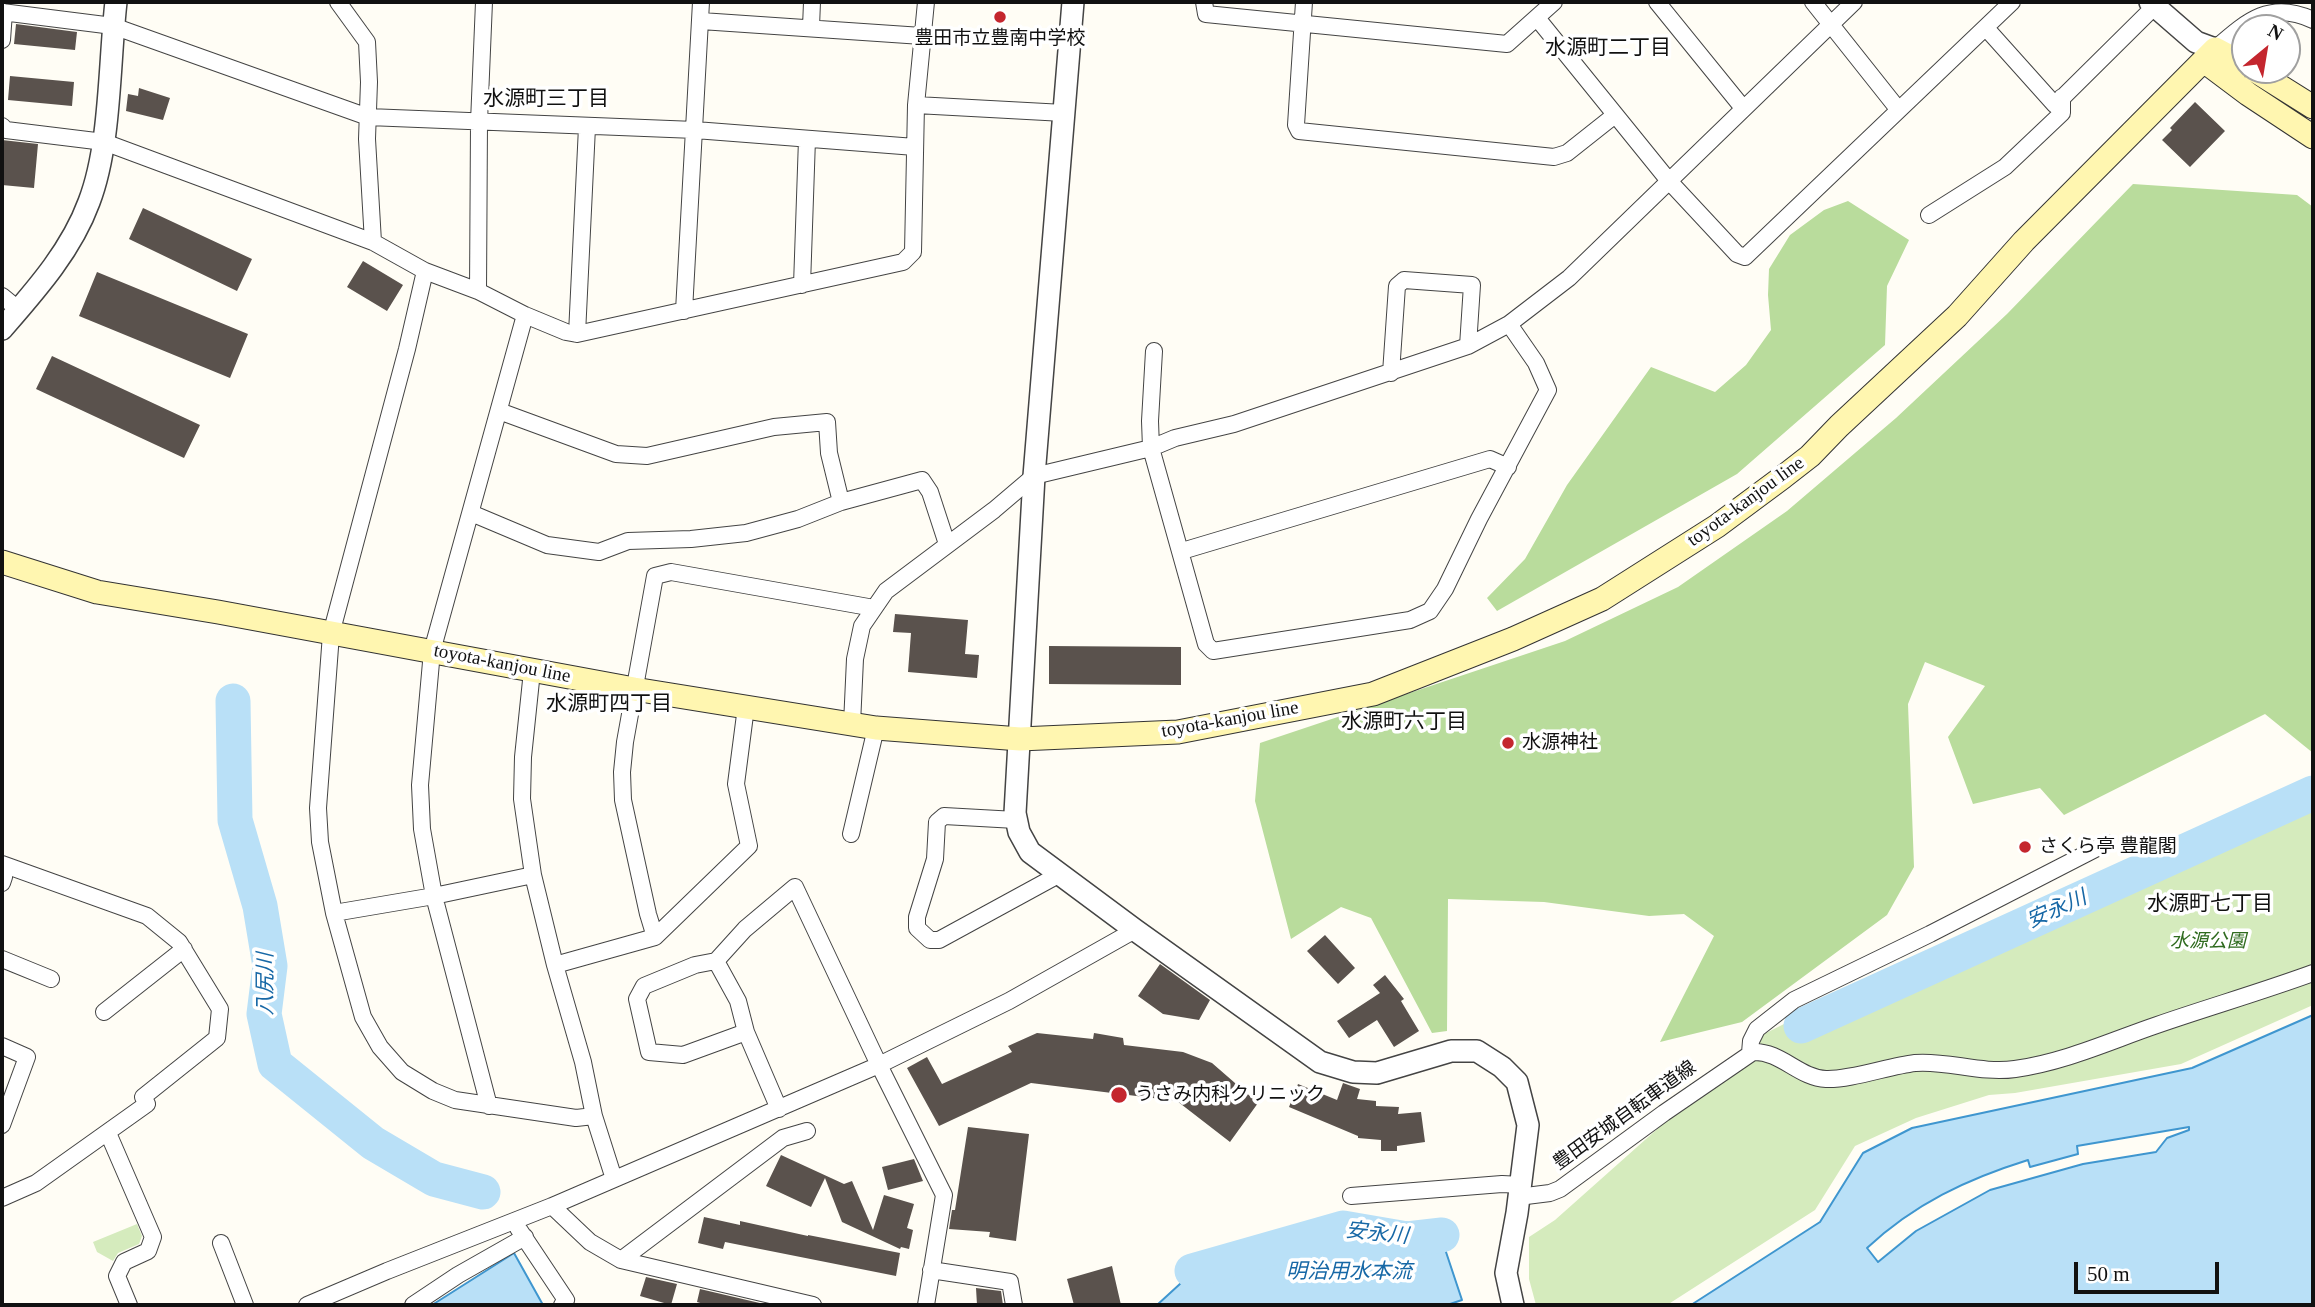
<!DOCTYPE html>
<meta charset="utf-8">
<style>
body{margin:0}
#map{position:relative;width:2315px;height:1307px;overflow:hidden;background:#fffdf5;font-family:"Times New Roman",serif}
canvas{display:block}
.frame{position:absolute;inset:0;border:4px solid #111;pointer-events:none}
.north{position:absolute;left:2231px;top:14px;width:70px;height:70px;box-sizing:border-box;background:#fff;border:2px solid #a0a0a0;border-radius:50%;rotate:30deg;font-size:19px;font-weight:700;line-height:28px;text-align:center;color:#111}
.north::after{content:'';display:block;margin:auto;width:24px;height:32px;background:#c4262e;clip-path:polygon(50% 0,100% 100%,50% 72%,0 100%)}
.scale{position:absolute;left:2074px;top:1262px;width:145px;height:32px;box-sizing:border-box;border:4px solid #111;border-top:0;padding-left:9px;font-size:21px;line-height:24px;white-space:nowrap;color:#111;-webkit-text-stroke:5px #fff;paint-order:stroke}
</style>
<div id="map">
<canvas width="2315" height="1307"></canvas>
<div class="frame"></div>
<div class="north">N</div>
<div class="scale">50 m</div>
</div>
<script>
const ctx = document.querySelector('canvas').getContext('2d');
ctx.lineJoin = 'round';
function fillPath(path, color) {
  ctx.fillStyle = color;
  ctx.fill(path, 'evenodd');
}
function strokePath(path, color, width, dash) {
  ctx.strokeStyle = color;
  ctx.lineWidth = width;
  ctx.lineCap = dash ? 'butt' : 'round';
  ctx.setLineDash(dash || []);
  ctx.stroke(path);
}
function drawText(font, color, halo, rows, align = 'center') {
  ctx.font = font + ' "Times New Roman","Noto Sans JP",serif';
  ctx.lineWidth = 7;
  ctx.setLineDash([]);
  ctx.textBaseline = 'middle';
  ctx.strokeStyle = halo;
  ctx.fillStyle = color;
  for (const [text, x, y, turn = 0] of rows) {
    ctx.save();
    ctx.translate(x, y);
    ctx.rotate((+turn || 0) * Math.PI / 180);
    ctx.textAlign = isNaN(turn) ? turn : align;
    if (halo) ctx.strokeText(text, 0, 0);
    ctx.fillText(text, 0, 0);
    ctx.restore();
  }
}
const green = new Path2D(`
 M2313,784V1005L2181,1064L2015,1093L1989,1095L1916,1118L1855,1146L1815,1210L1667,1305H1536L1529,1279V1237L1555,1220L1764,1034L1922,955L2008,923Z
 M137,1224L142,1236L139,1244L118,1253L113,1261L97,1252L93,1242Z`);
const forest = new Path2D(`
 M2133,184L2297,195L2313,207V753L2265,714L2064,815L2040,788L1973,804L1948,737L1985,686L1925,662L1908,704L1914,867L1887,915L1742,1022L1660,1042L1714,936L1684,914L1649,916L1544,902L1448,899L1447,1031L1432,1033L1371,918L1341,907L1291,939L1255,801L1260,743L1565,641L1678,587L1787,511L1896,418L2007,314Z
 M1848,201L1909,240L1887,286L1885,345L1737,474L1497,611L1487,598L1525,559L1567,485L1651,367L1715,392L1746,365L1771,330L1768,295L1769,269L1790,235L1824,210Z`);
const water = new Path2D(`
 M2313,1015V1305H1691L1820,1222L1863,1153L1912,1128L2192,1068ZM2189,1127V1130L2167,1138L2156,1152L2083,1164L1990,1190L1916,1231L1878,1262L1867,1248C1914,1204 1967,1179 2028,1160L2030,1167L2078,1154L2077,1146Z
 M1356,1236L1405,1248L1417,1249L1443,1243L1462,1300L1447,1305H1157L1181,1283L1334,1239Z
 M514,1253L543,1305H432Z`);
const river = new Path2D(`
 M233,701L235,820L260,906L270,966L264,1014L275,1064L373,1143L434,1179L483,1192
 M1801,1026L2313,793
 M1192,1271L1343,1228L1407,1239L1442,1235`);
const building = new Path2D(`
 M16,24L77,32L75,50L14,44Z
 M10,76L74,82L72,106L8,100Z
 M139,88L170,98L163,120L126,111L128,94L138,96Z
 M2195,102L2225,131L2190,167L2162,140L2172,130L2170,128Z
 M2,140L38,144L34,188L2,185Z
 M143,208L252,259L237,291L129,239Z
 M363,261L403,285L387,311L347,287Z
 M97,272L248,334L230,378L79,316Z
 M52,356L200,425L184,458L36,389Z
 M895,614L968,620L965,654L979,655L977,678L908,672L911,633L893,632Z
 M1049,646L1181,647V685L1049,684Z
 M1325,935L1355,968L1338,984L1307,951Z
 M1160,964L1210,1000L1199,1020L1163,1014L1138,996Z
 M1385,975L1404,999L1401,1001L1419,1031L1394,1047L1377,1020L1349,1038L1337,1021L1380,993L1373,985Z
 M1037,1033L1093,1039L1094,1033L1123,1038L1124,1045L1183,1052L1212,1063L1258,1103L1230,1142L1177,1101L1031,1083L939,1126L907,1068L927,1057L942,1084L1012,1052L1008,1046Z
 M1343,1083L1360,1089L1357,1099L1376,1101V1106L1399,1107L1398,1114L1421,1112L1425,1142L1397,1146V1151H1381V1140L1358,1138V1136L1289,1107L1298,1084L1337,1100Z
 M968,1127L1029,1134L1016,1241L989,1237L990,1232L949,1229L952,1210H955Z
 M781,1155L844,1184L852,1181L873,1230L884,1195L914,1204L907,1228L913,1230L909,1249L901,1247L900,1249L842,1222L825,1178L811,1207L766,1186Z
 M914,1159L923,1181L888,1190L882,1167Z
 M704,1217L740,1225V1221L808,1236V1235L900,1253L896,1276L725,1242L723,1249L698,1243Z
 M1112,1266L1121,1305H1074L1067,1279Z
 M646,1277L677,1284L671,1305L640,1296Z
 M976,1288L1001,1291L1003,1305H977Z
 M700,1289L764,1304V1305H707L697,1302Z`);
const minor = new Path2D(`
 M338,2L367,42L369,82L367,139L373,242
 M1204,2L1206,14L1507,44L1554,2
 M1304,2L1296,125L1299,131L1554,157L1567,153L1615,115
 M1657,2L1743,108
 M1813,2L1898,109
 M2,12L113,26L368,117L695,130L915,147
 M1537,18L1669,181L1737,254L1745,257L2012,2
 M701,21L922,36
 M811,27L812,2
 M1986,28L2055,105L2155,6
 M2,40L4,12
 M2215,49C2247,21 2270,0 2313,20
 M916,105L1064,113
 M2,126L6,130L104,142L373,242L425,271L478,291L525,315L566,332L577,334L903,262L913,252L916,105L926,2
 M1929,215L2005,167L2062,113V97
 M425,271L407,349L331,634L318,808L320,842L334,913L363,1017L380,1047L402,1072L433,1091L455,1100L576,1118L594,1116
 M802,285L807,139
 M478,291L479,122L484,2
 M2,296L19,310
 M684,311L701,2
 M577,334L587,127
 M1154,351L1150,421L1151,448L1206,644L1213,651L1410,620L1430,611L1445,589L1479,519L1548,390L1536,363L1509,324
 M1391,373L1397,286L1404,280L1472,285L1468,346
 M499,411L616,454L647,456L774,427L827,422L829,453L841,502
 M471,513L547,545L599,552L628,541L691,539L746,533L798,519L841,502L922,480L930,492L947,544
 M1182,551L1490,459L1508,467
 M532,671L523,757L522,799L533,875L555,965L583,1062L594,1116L614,1179
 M852,724L855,659L862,626L886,591L994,510L1034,476L1151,448L1175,438L1234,424L1468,346L1509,324L1569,278L1854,2
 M1016,820L944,816L937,822L935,859L917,917V928L930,940H939L1060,874
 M851,834L876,728
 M2,864L147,916L179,942L220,1009L217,1038L143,1097L147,1104L36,1183L2,1198
 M2,871L4,877L2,883
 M334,913L434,896L533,875
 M655,937L648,914L623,800L622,772L625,742L655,576L671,572L874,608
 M2,959L51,979
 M716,961L738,1001L746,1032
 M555,965L655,937L749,846L736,784L746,707
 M104,1012L184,949
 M2,1046L27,1057L2,1125
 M1750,1053L1751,1041L1757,1029L1794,1000L1930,934L2107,843
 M489,1106L434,896L422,829L420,785L432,651L525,315
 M779,1109L746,1032L683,1055L649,1052L637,999L644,986L695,965L716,961L745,929L795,887L879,1065L944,1195L926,1305
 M108,1133L153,1237L148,1251L124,1262L117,1276L129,1305
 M1351,1196L1502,1184L1521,1185
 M1518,1197L1550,1193L1560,1189L1664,1113L1753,1052C1781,1051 1799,1078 1826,1079C1851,1080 1889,1066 1915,1063C1947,1060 1981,1074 2015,1069C2065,1062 2110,1041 2157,1025C2209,1007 2261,992 2313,973
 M552,1206L590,1242L621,1260L813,1305
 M518,1228L566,1300L562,1305
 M221,1243L245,1305
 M621,1260L783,1138L807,1131
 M931,1270L1010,1282L1014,1305
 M307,1305L387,1271L552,1206L879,1065L1009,1001L1135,930
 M413,1305L458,1275L525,1237`);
const tertiary = new Path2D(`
 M1073,2L1034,476L1015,813L1019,832L1030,852L1135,930L1320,1062L1353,1072L1377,1073L1451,1051H1477L1502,1067L1517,1082L1528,1125L1517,1213L1506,1273L1513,1305
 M2150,2L2196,42L2215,49
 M2,329C35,291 71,251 89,202C111,145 109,63 116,2`);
const secondary = new Path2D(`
 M2204,61L2248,94L2313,137
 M2254,70L2313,107
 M2,562L97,592L218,612L634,689L876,728L1020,739L1178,732L1373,694L1513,639L1602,599L1717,526L1783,477L1810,456L1839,426L1957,316L2024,241L2215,49L2245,65`);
const markers = [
 [1000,17,7,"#c4262e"],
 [1508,743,7,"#c4262e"],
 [2025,847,7,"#c4262e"],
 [1119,1095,9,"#c4262e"]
];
const poiNames = [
 ["豊田市立豊南中学校",1000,39,"center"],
 ["水源神社",1522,743],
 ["さくら亭 豊龍閣",2039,847],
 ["うさみ内科クリニック",1135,1095]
];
const streetNames = [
 ["toyota-kanjou line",1746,502,-36],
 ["toyota-kanjou line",502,664,11],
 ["toyota-kanjou line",1230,720,-10],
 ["豊田安城自転車道線",1625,1116,-36]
];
const parkNames = [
 ["水源公園",2208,942]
];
const neighbourhoodNames = [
 ["水源町二丁目",1608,48],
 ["水源町三丁目",546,99],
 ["水源町四丁目",609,704],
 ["水源町六丁目",1404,722],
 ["水源町七丁目",2210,904]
];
const waterNames = [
 ["安永川",2057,910,-24],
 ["八尻川",266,984,-90],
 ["安永川",1377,1234,6],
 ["明治用水本流",1349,1272]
];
fillPath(green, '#d5ebbd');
fillPath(forest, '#b9dc9c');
fillPath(water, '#b9e0f7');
strokePath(water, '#3f96cf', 2);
strokePath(river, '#b9e0f7', 35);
fillPath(building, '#5a524d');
strokePath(minor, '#444', 18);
strokePath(tertiary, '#444', 24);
strokePath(secondary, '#333', 25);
strokePath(minor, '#fff', 16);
strokePath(tertiary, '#fff', 21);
strokePath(secondary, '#fff6b0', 23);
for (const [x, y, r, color] of markers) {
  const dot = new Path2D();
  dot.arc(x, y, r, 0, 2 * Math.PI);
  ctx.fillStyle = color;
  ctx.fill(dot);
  strokePath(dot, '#fff', 2.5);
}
drawText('19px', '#111', '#fff', poiNames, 'left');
drawText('19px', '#111', '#fff', streetNames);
drawText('italic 19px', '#2f6b1f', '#fff', parkNames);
drawText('21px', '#111', '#fff', neighbourhoodNames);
drawText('italic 21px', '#1768a6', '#fff', waterNames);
</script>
